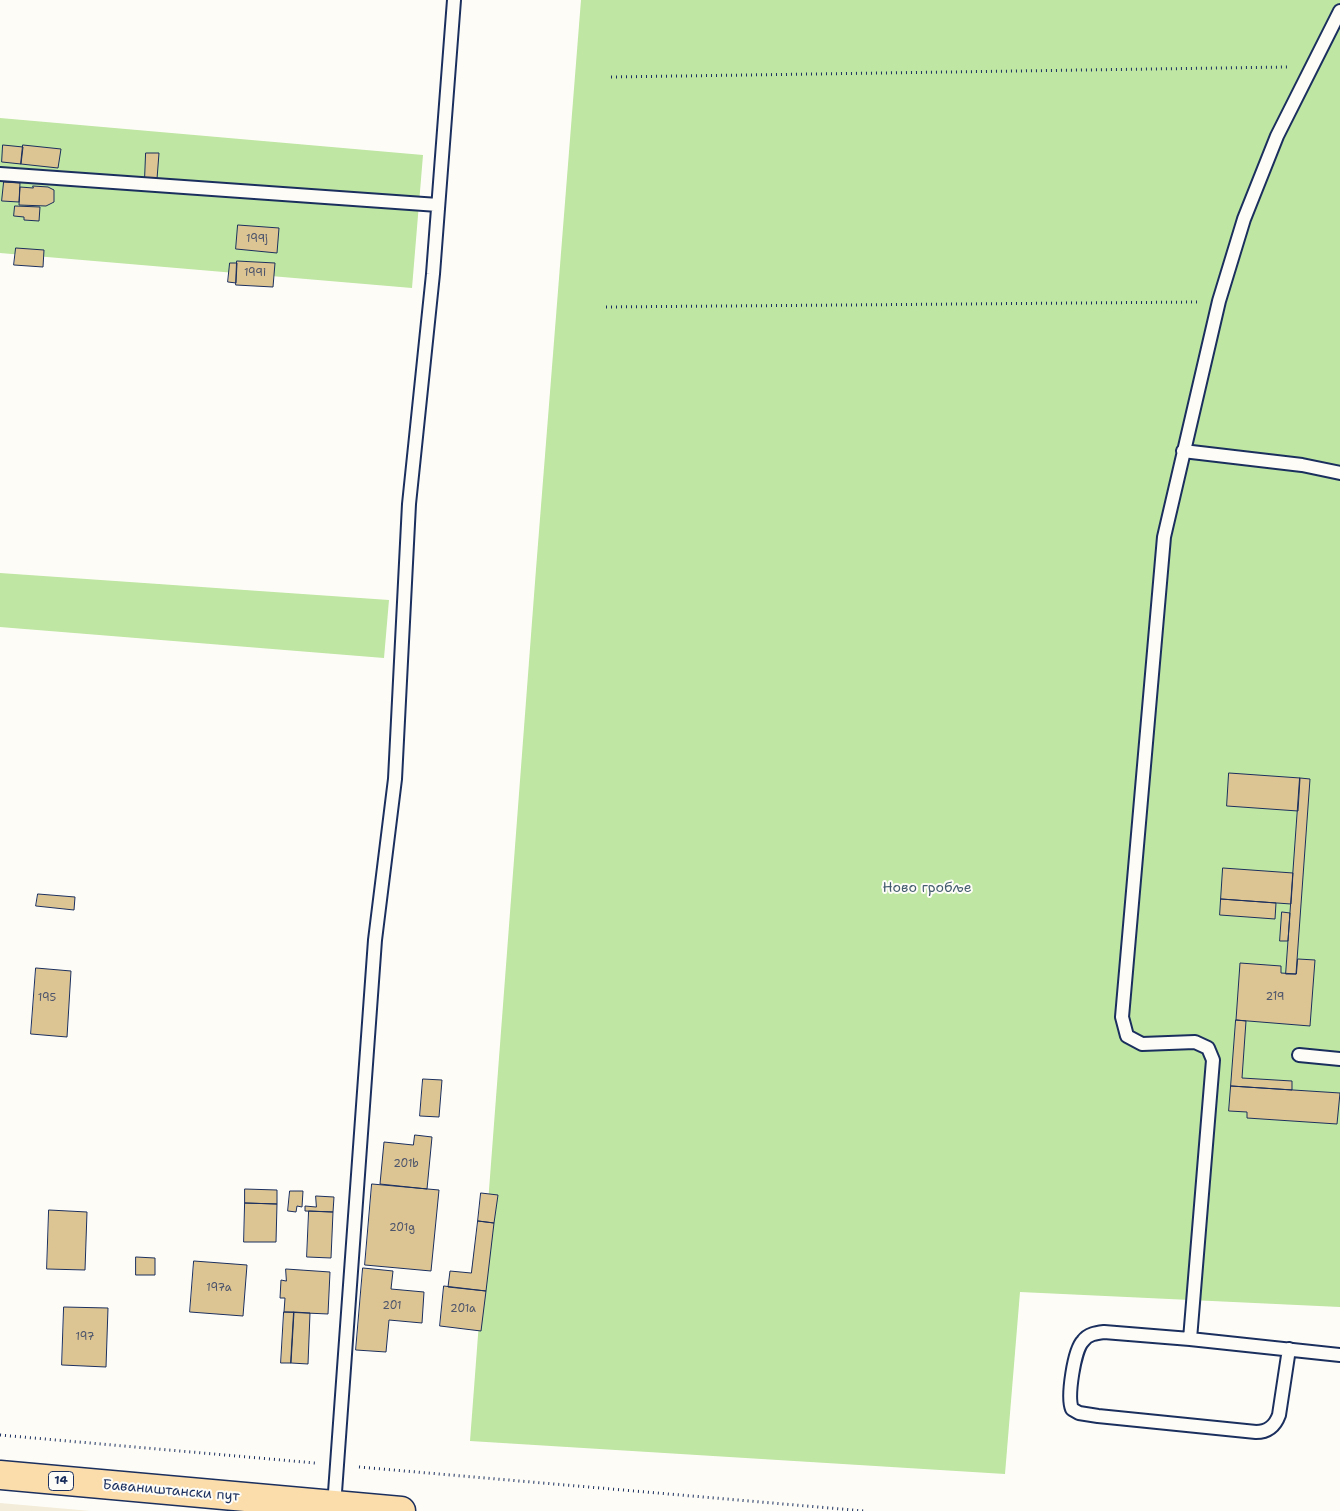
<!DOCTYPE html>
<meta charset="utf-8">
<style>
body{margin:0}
canvas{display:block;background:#fdfcf7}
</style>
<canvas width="1340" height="1511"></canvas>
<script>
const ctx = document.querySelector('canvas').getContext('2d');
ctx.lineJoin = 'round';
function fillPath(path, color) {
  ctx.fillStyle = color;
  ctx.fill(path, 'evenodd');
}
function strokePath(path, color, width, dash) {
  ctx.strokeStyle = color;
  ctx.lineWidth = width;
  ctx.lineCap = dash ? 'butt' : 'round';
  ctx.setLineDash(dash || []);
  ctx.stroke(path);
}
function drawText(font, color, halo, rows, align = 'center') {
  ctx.font = font + ' "Shantell Sans",sans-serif';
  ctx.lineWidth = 4;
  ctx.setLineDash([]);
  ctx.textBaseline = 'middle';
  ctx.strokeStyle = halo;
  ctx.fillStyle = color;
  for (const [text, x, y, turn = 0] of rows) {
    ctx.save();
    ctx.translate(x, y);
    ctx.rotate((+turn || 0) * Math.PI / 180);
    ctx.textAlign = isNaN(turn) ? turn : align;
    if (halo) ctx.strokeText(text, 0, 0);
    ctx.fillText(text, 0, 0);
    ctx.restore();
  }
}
const built = new Path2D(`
 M0,1503L91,1511H0Z`);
const green = new Path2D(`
 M581,0H1340V1307L1020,1292L1005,1474L470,1441L536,569Z
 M0,118L423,155L412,288L0,253Z
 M0,573L389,600L384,658L0,627Z`);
const building = new Path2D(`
 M3,145L23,147L21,164L2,162Z
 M23,145L61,149L58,168L21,164Z
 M146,153H159L157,179L145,178Z
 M4,182L20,183L19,202L2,201Z
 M33,186L48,187L54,190V202L46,206L19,205L20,187L33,188Z
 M15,206L40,207L39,221L24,220V217L14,216Z
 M238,225L279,228L277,253L236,249Z
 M16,248L44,250L43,267L14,265Z
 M237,261L275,263L273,287L236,285Z
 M230,263H237L236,283L228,282Z
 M1229,773L1300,778L1298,811L1227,806Z
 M1300,778L1310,779L1296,974H1286Z
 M1223,868L1293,873L1291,904L1221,899Z
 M38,894L75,897L74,910L36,906Z
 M1221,899L1276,903L1275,919L1220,915Z
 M1282,912L1290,913L1288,941H1280Z
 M1298,959L1315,960L1310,1026L1236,1020L1240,963L1281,966V973L1296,974Z
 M36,968L71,971L67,1037L31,1034Z
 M1236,1020L1246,1021L1242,1078L1292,1081V1090L1231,1086Z
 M423,1079L442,1080L439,1117L420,1116Z
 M1231,1086L1340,1093L1337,1124L1247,1118V1112L1229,1111Z
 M415,1135L432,1137L427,1189L380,1184L384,1142L413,1145Z
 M372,1184L439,1190L431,1271L365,1265Z
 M245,1189L277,1190V1204L245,1203Z
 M290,1191H303L302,1207L297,1206L296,1212L288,1211Z
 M481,1193L498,1195L494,1223L478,1221Z
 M316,1196L334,1197L333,1212L305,1211V1206L316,1207Z
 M245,1203L277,1204L276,1242H244Z
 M49,1210L87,1212L85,1270L47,1269Z
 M309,1211L333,1212L331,1258L307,1257Z
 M478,1221L494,1223L486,1291L448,1287L450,1271L471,1273Z
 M136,1257L155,1258V1275H136Z
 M194,1261L247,1265L243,1316L190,1312Z
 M363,1268L393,1271L391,1289L424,1292L422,1323L389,1320L386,1352L356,1350Z
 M286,1269L330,1272L328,1314L284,1312L285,1298H280L281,1280L286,1281Z
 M444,1286L486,1291L481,1331L440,1326Z
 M64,1307L108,1308L106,1367L62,1365Z
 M284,1312H294L291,1363H281Z
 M294,1312L310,1313L308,1364L291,1363Z`);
const path = new Path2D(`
 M611,77L1287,67
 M606,307L1198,302
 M0,1435L315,1463
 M359,1467L864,1511`);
const lane = new Path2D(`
 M1340,11L1277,136L1244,219L1219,301L1164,537L1122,1017L1127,1036L1142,1044L1195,1042L1208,1048L1213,1060L1190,1339L1340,1355
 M0,174L438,205
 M1183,451L1302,465L1340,473
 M1299,1055L1340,1059
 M1190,1339L1104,1332C1096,1333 1088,1334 1083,1341C1074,1350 1067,1397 1072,1409L1079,1413L1098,1416L1256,1432C1268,1432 1275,1426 1279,1415L1289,1349
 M334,1506L375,940L395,779L409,504L433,274L454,0`);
const primary = new Path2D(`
 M0,1475L401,1511`);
const numberNames = [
 ["199j",257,239],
 ["199i",255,273],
 ["219",1275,997],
 ["195",47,998],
 ["201b",406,1164],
 ["201g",402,1228],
 ["197a",219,1288],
 ["201",392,1306],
 ["201a",463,1309],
 ["197",85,1337]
];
const shields = [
 [61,1481,25]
];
const shieldNames = [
 ["14",61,1481]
];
const parkNames = [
 ["Ново гробље",927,888]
];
const streetNames = [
 ["Баваништански пут",171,1491,5]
];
fillPath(built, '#f3ecd9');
fillPath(green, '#bfe6a2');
fillPath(building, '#ddc593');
strokePath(building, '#1b2f5e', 1);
strokePath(lane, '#1b2f5e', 16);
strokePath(primary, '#1b2f5e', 31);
strokePath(path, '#1b2f5e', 3, [1, 4]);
strokePath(lane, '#fdfcf7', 12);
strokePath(primary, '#fbddab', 28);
drawText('11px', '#4c546b', null, numberNames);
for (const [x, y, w] of shields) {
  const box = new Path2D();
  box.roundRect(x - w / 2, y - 9.5, w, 19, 4);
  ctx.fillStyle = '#fdfcf7';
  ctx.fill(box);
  strokePath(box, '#1b2f5e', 1);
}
drawText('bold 12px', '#1b2f5e', null, shieldNames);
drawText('14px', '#445d6f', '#fdfcf7', parkNames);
drawText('14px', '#1b2f5e', '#fdfcf7', streetNames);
</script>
